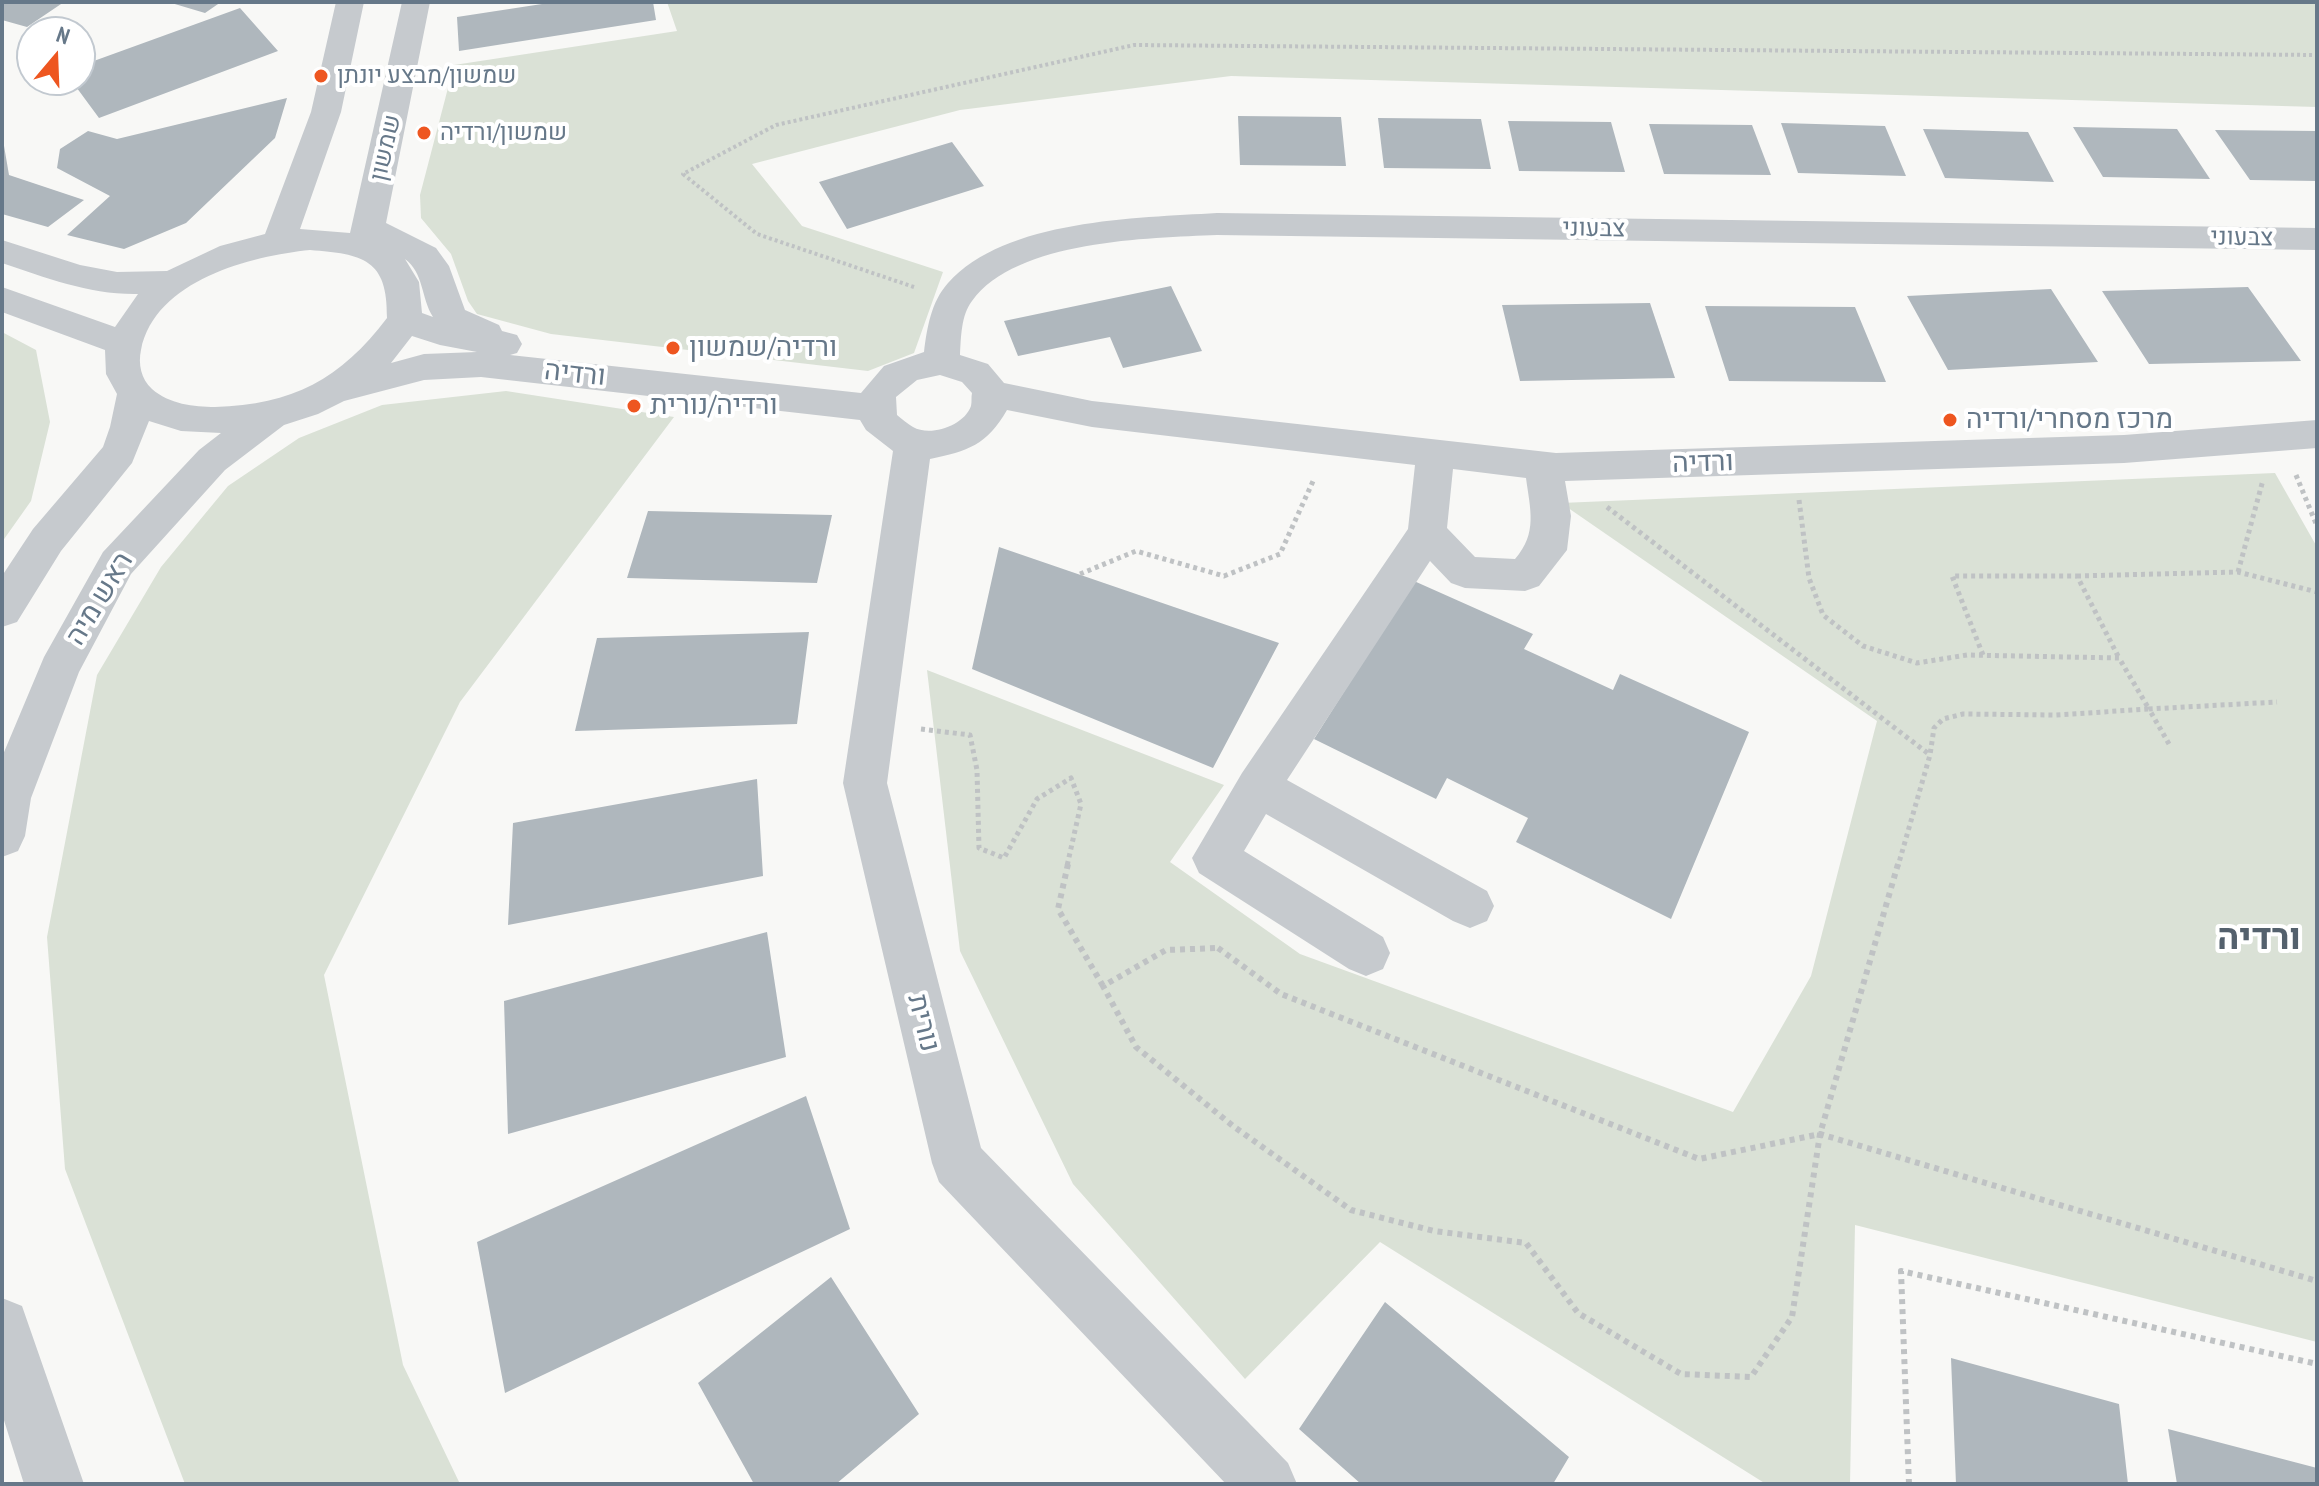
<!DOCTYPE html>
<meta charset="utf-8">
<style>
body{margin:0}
#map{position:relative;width:2319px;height:1486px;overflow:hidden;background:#f8f8f6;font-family:"PT Sans Narrow",sans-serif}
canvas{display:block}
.frame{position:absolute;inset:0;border:4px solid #667889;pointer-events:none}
.north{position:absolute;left:16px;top:16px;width:80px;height:80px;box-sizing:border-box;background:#fff;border:2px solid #c2c9d0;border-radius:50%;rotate:19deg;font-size:22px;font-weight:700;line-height:32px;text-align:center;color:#667889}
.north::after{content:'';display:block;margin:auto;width:28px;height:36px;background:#ee5620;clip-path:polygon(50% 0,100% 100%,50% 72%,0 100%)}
</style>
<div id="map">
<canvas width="2319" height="1486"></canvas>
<div class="frame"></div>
<div class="north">N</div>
</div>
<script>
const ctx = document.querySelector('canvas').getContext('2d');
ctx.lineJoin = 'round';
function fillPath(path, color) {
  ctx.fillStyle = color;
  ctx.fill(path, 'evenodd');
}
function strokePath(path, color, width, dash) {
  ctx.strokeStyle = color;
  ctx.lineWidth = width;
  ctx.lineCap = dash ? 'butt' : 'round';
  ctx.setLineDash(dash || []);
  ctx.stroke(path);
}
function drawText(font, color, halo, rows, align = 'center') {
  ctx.font = font + ' "PT Sans Narrow",Heebo,sans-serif';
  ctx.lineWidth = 8;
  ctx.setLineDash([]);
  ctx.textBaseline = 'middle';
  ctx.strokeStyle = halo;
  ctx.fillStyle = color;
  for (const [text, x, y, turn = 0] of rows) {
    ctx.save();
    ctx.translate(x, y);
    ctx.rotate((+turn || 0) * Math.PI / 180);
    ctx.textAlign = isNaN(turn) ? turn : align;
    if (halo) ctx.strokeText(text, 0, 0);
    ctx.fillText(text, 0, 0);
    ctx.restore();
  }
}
const green = new Path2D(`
 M667,2H2317V107L1231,76L960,110L752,164L802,226L943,272L914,353L868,371L551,334L477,314L468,301L451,254L421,218L420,195L454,65L677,31Z
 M2,332L36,350L50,422L31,501L2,542Z
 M506,391L674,417L460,702L324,975L403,1365L460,1484H185L65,1169L47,937L97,675L161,567L228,486L299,438L382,405Z
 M2275,473L2317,547V1342L1855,1225L1850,1484H1766L1380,1242L1245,1379L1073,1184L960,951L927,670L1224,785L1170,862L1300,954L1733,1112L1811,976L1877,721L1561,503Z`);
const building = new Path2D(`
 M2,2H64L27,27L2,20Z
 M168,2H221L205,13Z
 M555,2H653L656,20L459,51L457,17Z
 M240,8L278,51L99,118L71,80H80V66Z
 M287,98L275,138L186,223L124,249L67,235L110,196L57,168L60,149L88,131L117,139Z
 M1238,116L1341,117L1346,166L1240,165Z
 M1378,118L1481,119L1491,169L1384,168Z
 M1508,121L1611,122L1625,172L1519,171Z
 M1781,123L1885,126L1906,176L1798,173Z
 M1649,124L1752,125L1771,175L1664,174Z
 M2073,127L2177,129L2210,179L2103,177Z
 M1923,129L2028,132L2054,182L1945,178Z
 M2215,130L2317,131V181L2250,180Z
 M2,134L9,175L84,200L48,227L2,214Z
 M952,142L984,186L847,229L819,182Z
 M1171,286L1202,351L1123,368L1110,337L1018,356L1004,321Z
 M2248,287L2301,361L2149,364L2102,291Z
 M2051,289L2098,362L1948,370L1907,296Z
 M1650,303L1675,378L1520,381L1502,305Z
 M1705,306L1855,307L1886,382L1729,381Z
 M648,511L832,515L817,583L627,578Z
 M999,547L1279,643L1213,768L972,669Z
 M1414,581L1533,634L1524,649L1613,690L1620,674L1749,732L1671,919L1516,842L1528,818L1447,778L1436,799L1314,739Z
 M809,632L797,724L575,731L597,638Z
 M757,779L763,876L508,925L513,823Z
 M767,932L786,1057L508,1134L504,1001Z
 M806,1096L850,1229L505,1393L477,1242Z
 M831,1277L919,1414L836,1484H754L698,1383Z
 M1385,1302L1569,1457L1553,1484H1361L1299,1429Z
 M1951,1358L2119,1404L2128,1484H1956Z
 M2168,1429L2317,1468V1484H2177Z`);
const pathFar2 = new Path2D(`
 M914,287L757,234L683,174L776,125L1134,45L2317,55`);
const pathFar1 = new Path2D(`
 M2296,475L2317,526
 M1799,500L1809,578L1823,615L1863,646L1917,663L1967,655L2119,658L2149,709L2056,715L1963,714L1943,719L1934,728L1930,755L1898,866
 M1607,507L1930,755
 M2238,572L2263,480
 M1080,574L1136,551L1224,576L1280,554L1314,479
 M2077,576L2238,572L2317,592
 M1983,655L1952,576H2077L2119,658
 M921,729L970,735L977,770L979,848L1004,858L1037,799L1071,778L1081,804L1067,866
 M2169,744L2149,709L2277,702`);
const path = new Path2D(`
 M1068,864L1058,909L1103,986
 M1898,864L1820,1134L2317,1281
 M1218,948L1281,994L1699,1159L1820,1134L1792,1317L1751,1377L1681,1374L1578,1313L1526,1243L1434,1231L1351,1210L1233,1126L1136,1047L1103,986L1166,950Z
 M1909,1484L1901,1271L2317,1364`);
const minor = new Path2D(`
 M336,2H364L341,112L300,229L350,233L402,2H430L386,223L436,248L449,266L465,310L499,325L502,331L517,335L522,344L517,353L510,355L861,393L884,366L924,352C927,328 931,302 948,283C1006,219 1136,218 1217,213L2317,228V250L1217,235C1149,238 1016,240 972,301C961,315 961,338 960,355L988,364L1004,383L1092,401L1556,453L2124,435L2317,420V448L2124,463L1565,481L1571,516L1567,550L1539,586L1525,591L1465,588L1451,583L1430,561L1287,780L1487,891L1494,906L1487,921L1470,928L1453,921L1266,814L1244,851L1383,937L1390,953L1383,969L1366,976L1349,969L1199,873L1192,858L1242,773L1408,529L1415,465L1092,427L1007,410C987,445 968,451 930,459L887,783L981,1148L1288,1463L1297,1484H1226L939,1182L932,1163L843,783L893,451L866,430L860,420L481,377L424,380L344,401L318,414L284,425L225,470L131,574L79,672L31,798L25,836L18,851L2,857V757L44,657L103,552L199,450L221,433L181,431L149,421L132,463L61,551L17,622L2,627V576L33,529L103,447L110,427L117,394L106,374L105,350L2,312V287L115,327L138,294C90,295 47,278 2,263V240L80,265L117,272L167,271L220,246L265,234L311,112ZM310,250C363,254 388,259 387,318C341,379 292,405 215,407C194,407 169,404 152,389C141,379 138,364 141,350C155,280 251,256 310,250ZM405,259C424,273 421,298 433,317L422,313L419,282ZM412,336L440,345L477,352L424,354L391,363ZM940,375L962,382L972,393C971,397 972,402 971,406C964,426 930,437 913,427C908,424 902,419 897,415L896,397L917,380ZM1453,469L1526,478C1530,509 1538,533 1515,559L1475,557L1447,528Z
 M2,1298L22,1306L84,1484H24L2,1414Z`);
const markers = [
 [321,76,8,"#ee5620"],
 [424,133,8,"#ee5620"],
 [673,348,8,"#ee5620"],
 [634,406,8,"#ee5620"],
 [1950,420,8,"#ee5620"]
];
const farPoinames = [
 ["שמשון/מבצע יונתן",337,76],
 ["שמשון/ורדיה",440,133]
];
const farStreetnames = [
 ["שמשון",386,148,-77],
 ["צבעוני",1594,229,1],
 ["צבעוני",2242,238,1]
];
const poiNames = [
 ["ורדיה/שמשון",689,348],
 ["ורדיה/נורית",650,406],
 ["מרכז מסחרי/ורדיה",1966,420]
];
const streetNames = [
 ["ורדיה",575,374,6],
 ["ורדיה",1703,463,-2],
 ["ראש מיה",100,599,-59],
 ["נורית",923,1023,76]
];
const districtNames = [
 ["ורדיה",2259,939]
];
fillPath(green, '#dae1d6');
fillPath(building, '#afb7bd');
strokePath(pathFar2, '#bfc2c4', 4, [3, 3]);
strokePath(pathFar1, '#bfc2c4', 5, [4, 4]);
strokePath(path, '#bfc2c4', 6, [5, 5]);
fillPath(minor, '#c6cace');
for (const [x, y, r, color] of markers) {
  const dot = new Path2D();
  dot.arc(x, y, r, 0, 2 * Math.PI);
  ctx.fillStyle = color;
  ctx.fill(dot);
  strokePath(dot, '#fff', 3);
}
drawText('24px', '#667889', '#fff', farPoinames, 'left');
drawText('24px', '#667889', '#fff', farStreetnames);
drawText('28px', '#667889', '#fff', poiNames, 'left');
drawText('28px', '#667889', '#fff', streetNames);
drawText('bold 36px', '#54616d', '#fff', districtNames);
</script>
